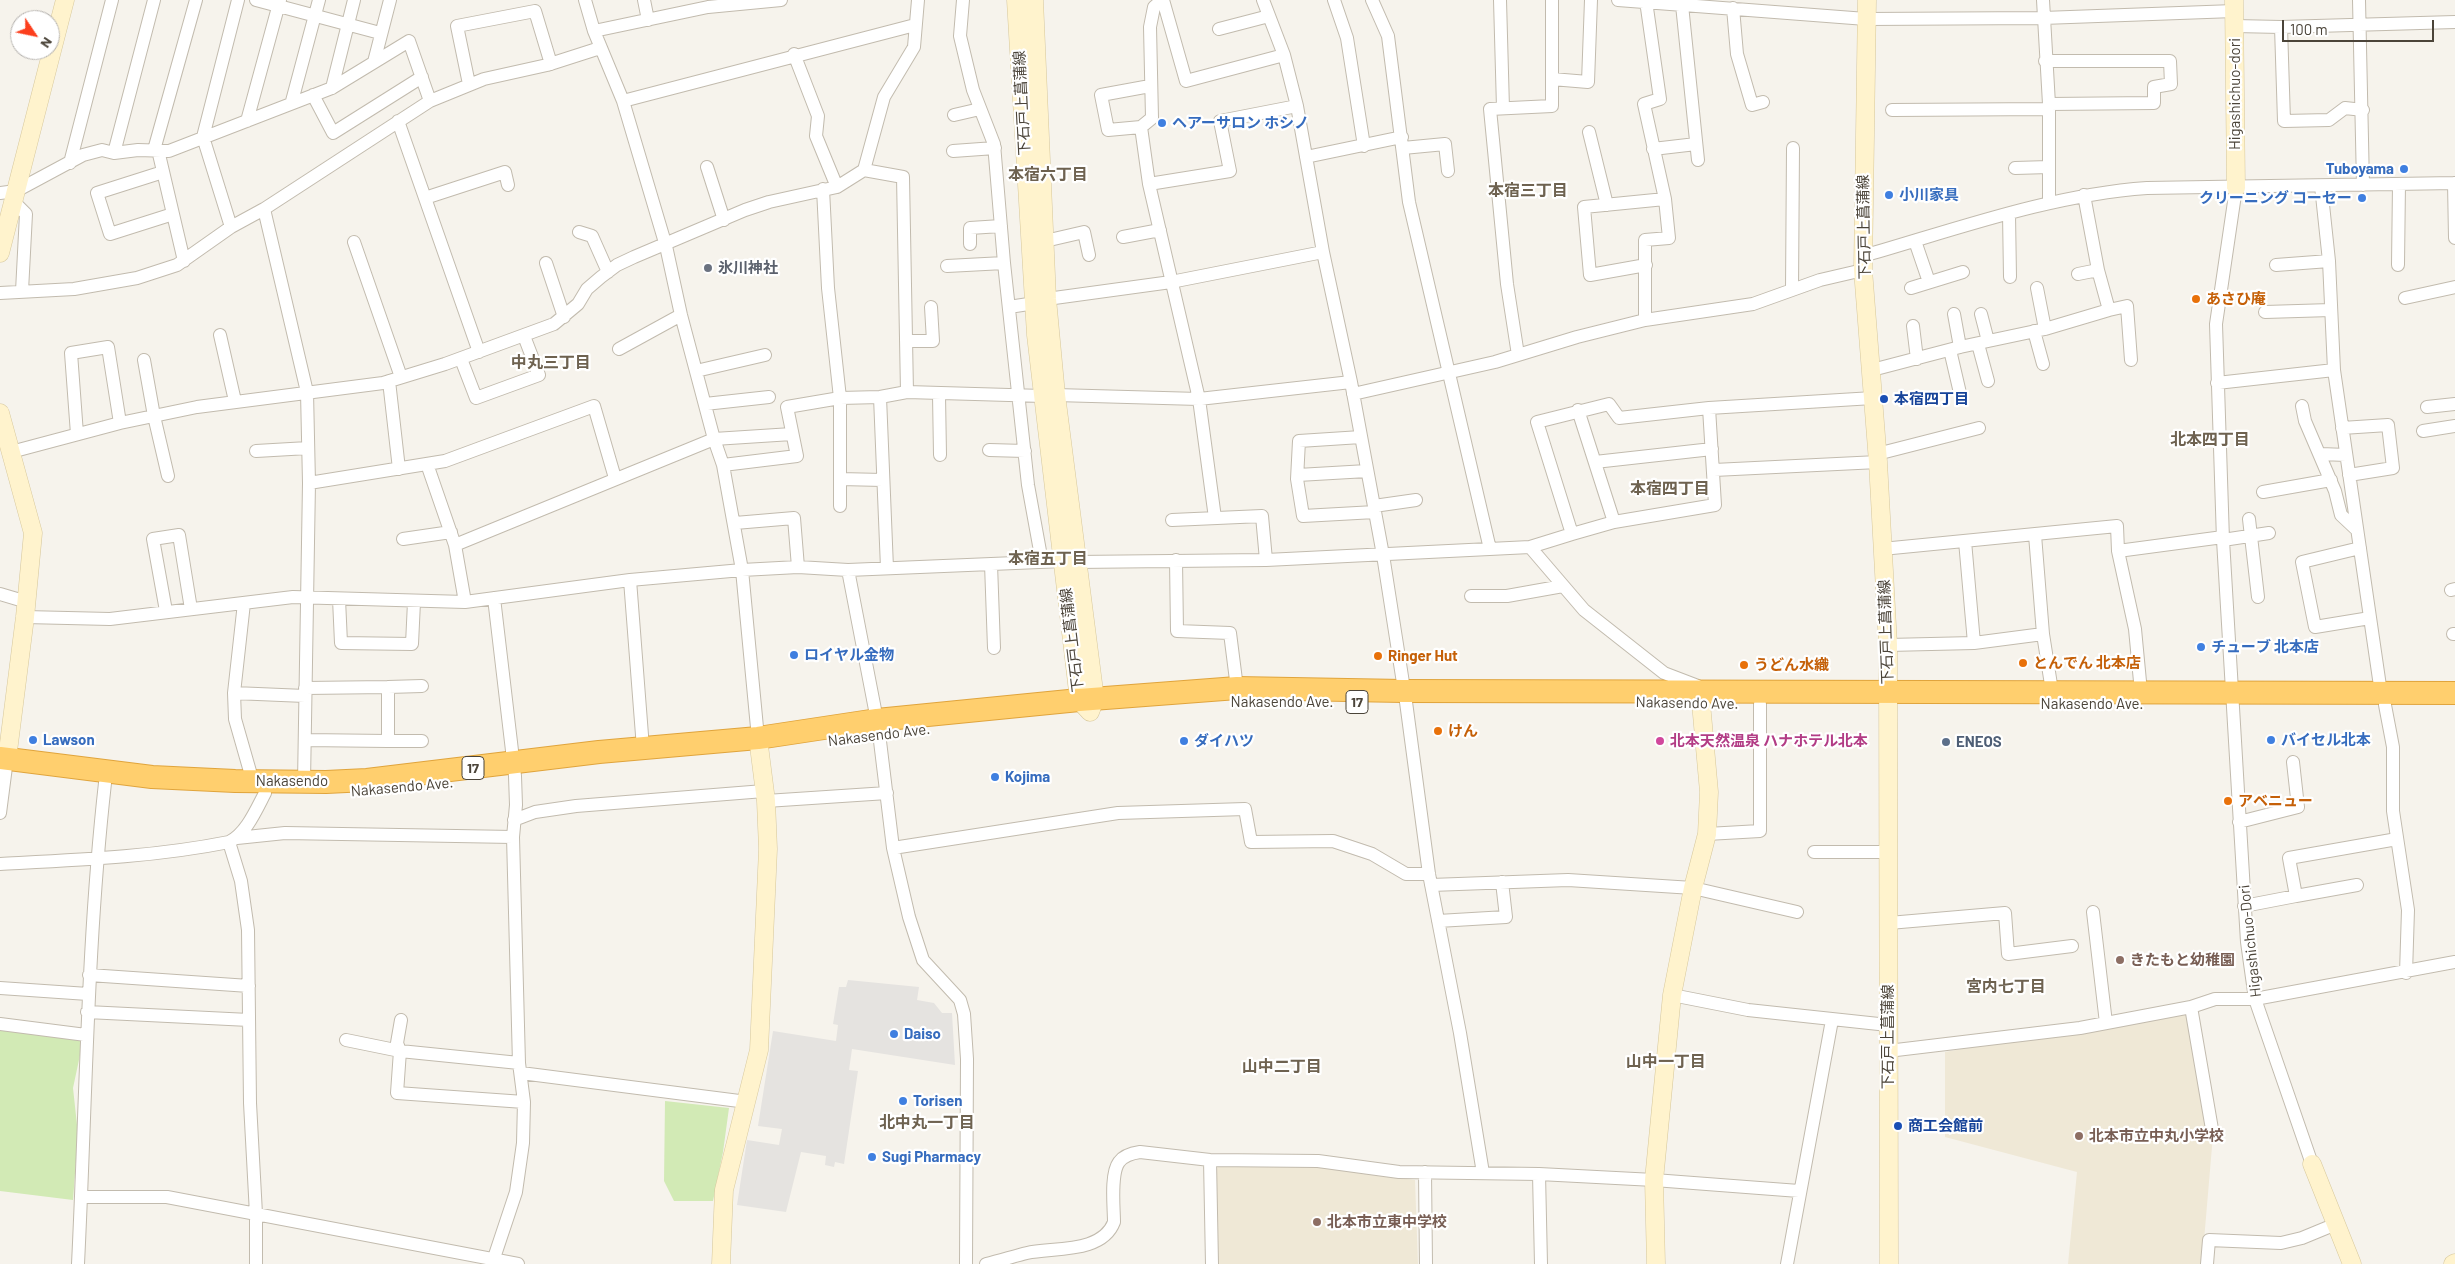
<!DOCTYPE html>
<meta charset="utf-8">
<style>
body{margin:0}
#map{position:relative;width:2455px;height:1264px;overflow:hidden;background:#f6f3ec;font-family:Barlow,sans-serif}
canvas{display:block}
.north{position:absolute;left:10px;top:10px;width:50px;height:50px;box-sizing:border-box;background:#fff;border:1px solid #b7b4b0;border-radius:50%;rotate:124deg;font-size:14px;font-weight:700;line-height:20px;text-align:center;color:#4b4439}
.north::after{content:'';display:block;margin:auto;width:18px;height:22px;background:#fc3f1d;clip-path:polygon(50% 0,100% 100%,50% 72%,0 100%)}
.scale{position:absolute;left:2282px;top:20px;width:152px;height:22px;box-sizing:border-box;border:2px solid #4b4439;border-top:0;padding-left:6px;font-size:15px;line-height:18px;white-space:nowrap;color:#4b4439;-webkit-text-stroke:4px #fff;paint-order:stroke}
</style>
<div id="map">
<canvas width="2455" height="1264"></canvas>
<div class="north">N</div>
<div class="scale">100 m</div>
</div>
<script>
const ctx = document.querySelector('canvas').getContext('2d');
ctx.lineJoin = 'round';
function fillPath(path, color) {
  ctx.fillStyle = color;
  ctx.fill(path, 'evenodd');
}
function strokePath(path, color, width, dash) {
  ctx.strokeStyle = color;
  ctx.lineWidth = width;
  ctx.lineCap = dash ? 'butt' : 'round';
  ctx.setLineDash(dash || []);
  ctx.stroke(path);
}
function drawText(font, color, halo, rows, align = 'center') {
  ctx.font = font + ' Barlow,"Noto Sans JP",sans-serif';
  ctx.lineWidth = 4.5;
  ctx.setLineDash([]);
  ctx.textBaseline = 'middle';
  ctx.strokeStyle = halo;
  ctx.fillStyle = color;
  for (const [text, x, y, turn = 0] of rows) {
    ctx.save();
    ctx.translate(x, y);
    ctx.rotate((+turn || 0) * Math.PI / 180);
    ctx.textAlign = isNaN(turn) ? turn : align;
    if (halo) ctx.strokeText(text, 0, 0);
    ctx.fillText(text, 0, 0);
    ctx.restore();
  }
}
const education = new Path2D(`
 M2191,1007L2213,1135L2202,1264H2068L2077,1172L1945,1137V1052Z
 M1219,1165L1314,1166L1415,1180L1418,1264H1217L1215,1172Z`);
const green = new Path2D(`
 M0,1027L83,1041L73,1088L78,1134L73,1200L0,1191Z
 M665,1101L729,1108L723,1152L713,1201H674L664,1181Z`);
const parking = new Path2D(`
 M848,980L919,987L917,1000L934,1003L942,1013H952L955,1065L852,1049L849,1070L858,1071L844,1164L835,1162L834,1167L825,1165L826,1156L801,1152L786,1212L737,1205L747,1140L779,1145L782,1129L758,1126L773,1031L836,1041L838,1025L833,1024L839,987H846Z`);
const street = new Path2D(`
 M256,0L380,33
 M585,0L594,31L623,101L666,246L681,315L714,439L723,465L742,570L758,738
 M644,0L648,20
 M963,0L960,36L973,90L994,144L1004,263L1028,485L1042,562
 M1163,0L1186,81L1284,55
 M1263,0L1284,55L1297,106L1323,252L1351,382L1383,555L1406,702L1429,874L1460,1033L1483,1173
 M1334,0L1347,38L1364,146
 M1372,0L1388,36L1409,202L1490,549
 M1500,0L1503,108
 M1618,0L1866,19L2043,18L2234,11
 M2043,0L2049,104V202
 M2359,0L2363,185
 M1682,5L1698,160
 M1733,8L1737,54L1752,105L1763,102
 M2235,26L2281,27L2455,22
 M2281,27L2284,121L2329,120L2345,108L2363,110
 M1219,29L1269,16
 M594,31L708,7L781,0
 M794,54L818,116L816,136L837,187
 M2045,61H2170L2171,84L2154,87V103L2049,104
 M374,62L390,0
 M1552,79L1588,82L1591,0
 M469,84L457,26L535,11L551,64
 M1150,86L1101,95L1108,130L1141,127L1152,118L1150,27L1154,7L1162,0
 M332,88L354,0
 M313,95L333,133L422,77
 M292,101L319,0
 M623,101L915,25
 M1892,110L2049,109
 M954,115L980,109
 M247,121L280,0
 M398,121L479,352
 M1141,127L1149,184L1199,399L1215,518
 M1589,132L1607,205
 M1403,148L1445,144L1448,171
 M1653,149L1696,144
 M154,150L196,0
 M158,150L184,261
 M953,151L995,148
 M114,153L154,0
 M1306,157L1402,137
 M70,163L112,0
 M707,167L724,220
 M2015,168L2049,167
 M864,170L884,97L914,47L918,0
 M163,172L97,193L110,234L173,214
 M2454,183L2455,238
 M1149,184L1230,171L1220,121L1297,106
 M2321,186L2329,261L2334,370L2381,693
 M2236,188L2216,324L2223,540L2247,942L2255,999L2312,1164
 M823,189L828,288L840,398V506
 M0,193L16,191L83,155L102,150L114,153L138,150L169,151L332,88L409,41L430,101
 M425,198L505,172L508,185
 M14,202L26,214L22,291
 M264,209L307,392L309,483
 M2009,214L2010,277
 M231,227L203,137L238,0
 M579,232L592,236L608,272
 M1123,237L1160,230
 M1045,241L1084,232L1089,255
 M1915,241L1929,282
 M354,242L401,377
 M970,244V228L1001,226
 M1863,256C1957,229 2050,195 2147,188L2455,183
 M546,263L564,317
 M1646,265L1590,275L1584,207L1665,199
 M2276,265L2329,261
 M2398,265L2399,184
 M947,266L1004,263
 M2078,274L2098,270
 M1911,288L1963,272
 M2037,288L2045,329
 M1792,290L1793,148
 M0,293L74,289L137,278L177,265L231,227L264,209L430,101L484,79L547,65L600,48
 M2405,298L2455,287
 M1047,299L1171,282L1323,252
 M1009,307L1035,303
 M2109,310L2127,306L2131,360
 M2265,312L2331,310
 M1954,314L1960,347
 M1981,314L1988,341
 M1645,320V240L1669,238L1665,199L1644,104L1660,99L1646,1
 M1913,326L1917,359
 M2034,331L2043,364
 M220,335L235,401
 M906,341H933L931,307
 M1978,344L1988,381
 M619,349L681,315
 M1950,350L1960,393
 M1518,355L1507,284L1490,109L1552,106V0
 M461,359L476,398L539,375L524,336
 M144,360L154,416L168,476
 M1872,370L1960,347L2045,329L2109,310L2098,270L2084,195
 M696,371L765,355
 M389,381L399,469
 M2217,383L2334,370
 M1353,394L1495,362L1577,337L1645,320L1753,304L1820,280L1863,270
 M939,395L940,455
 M1056,395L1199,399L1351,382
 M880,397L887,568
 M705,404L769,397
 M2302,406L2305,421L2335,491L2341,515L2357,530
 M2427,407L2455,404
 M1709,408L1619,418L1609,404L1537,422L1572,534L1614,522L1715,505L1709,408L1873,398
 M1578,410L1614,522
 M2342,428L2388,425L2393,468L2349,475
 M2423,431L2455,426
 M77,434L71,353L108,347L120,423
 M1361,437L1299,441L1297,479L1303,516L1375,512
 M989,450L1025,451
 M256,451L308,448
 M11,452L120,423L197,407L383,383L445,364L554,324L578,304L587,289L601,277L617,265L634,257L745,210L769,202L837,187L864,170L903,177L907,392
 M1877,454L1979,428
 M2321,454L2346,455
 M1595,462L1712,449
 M427,464L455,545
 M723,465L797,456L787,407L840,398L880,397L907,392L1043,396
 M1714,470L1878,462
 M1298,475L1367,471
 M840,479L883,480
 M2263,492L2331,480
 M1374,506L1416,500
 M2249,519L2258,597
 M1172,520L1262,516L1266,560
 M735,523L794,518L798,567
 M2035,535L2043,634L2052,691
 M403,539L451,532
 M2223,540L2269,533
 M1965,541L1974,643
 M1530,547L1572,534
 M2360,548L2302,562L2315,627L2370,618
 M1882,549L2117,526L2118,551L2135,629L2141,692
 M2118,551L2223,537
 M1176,560L1177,631L1230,633L1237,688
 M1076,562L1266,560L1530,547L1584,610L1664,673L1698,686
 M991,564L994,648
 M848,570L877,720
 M630,580L643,748
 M2451,590L2455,589
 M0,594L27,602
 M1471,596H1507L1563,586
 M339,599L341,643L412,644L414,602
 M465,602L455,545L714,439L792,434
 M244,603L234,693L235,719L253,782
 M166,611L153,539L179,535L191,609
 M25,617L110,619L293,597L465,602L630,580L742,570L798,567L848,570L1063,561
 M2453,634H2455
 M1888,645L1974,643L2043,634
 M388,687L422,686
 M234,693L305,696
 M2385,705L2393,747V811L2408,910L2406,973
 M879,733L893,848L909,917L923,960L960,1000L964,1014L967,1059L966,1264
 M305,740L388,741V687L305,688
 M388,741H422
 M304,782L309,483L445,461L594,406L615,478
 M766,801L887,793
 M0,813L7,759
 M514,820L535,812L576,806L764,791
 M2239,822L2298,807L2293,762
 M1707,834L1760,831V704
 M237,838L285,833L513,837L516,805L515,776L494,598
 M893,848L1118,813L1245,809L1251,842L1333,841L1372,854L1406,874H1429
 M1814,852H1889
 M0,864C76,860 154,857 229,842
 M1431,885L1568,880L1693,888L1797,912
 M2296,896L2357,885
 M2244,906L2296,896L2289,858L2397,839
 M2093,912L2106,1023
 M1438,921L1506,917L1502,882
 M1889,923L2005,913L2008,954L2072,946
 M89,975L249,986
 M0,988L88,994
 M1672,995L1748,1010L1888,1025
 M2191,1007L2213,1135
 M87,1012L249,1020
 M401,1020L397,1043L400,1051L397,1093L524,1102
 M0,1024L86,1035
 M346,1040L400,1051L519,1063
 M1888,1051L2080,1028L2191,1007L2215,999H2255L2455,962
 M521,1073L747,1102
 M1210,1160L1212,1264
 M1425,1172L1426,1264
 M1539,1174L1541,1264
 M81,1197H167L518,1264
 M78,1264C86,1103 87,943 105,783
 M256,1264V1214L250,1103L248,930L241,881L229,842C246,834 256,810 265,793
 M492,1264L516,1192L523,1143L524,1102L519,1063L513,837
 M986,1264C1000,1261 1014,1256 1027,1253C1052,1247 1102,1254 1114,1222C1114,1208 1110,1174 1119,1162C1124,1155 1133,1153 1140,1152L1210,1160L1318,1161L1399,1172L1539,1174L1654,1180L1799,1191
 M1787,1264L1832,1020
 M2207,1264L2209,1240L2281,1243L2302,1238L2336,1224`);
const secondary = new Path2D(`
 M1016,0L1036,335L1079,700L1090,712L1095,699L1056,395L1047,299L1034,0
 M1867,0L1863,270L1878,462L1888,645L1889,1264
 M2234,0L2236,188
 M0,253L65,0
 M0,413L33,533L25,617L7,759
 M2312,1164L2352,1264
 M721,1264L724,1190L759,1050L768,849L766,801L758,738
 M1656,1264L1654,1180L1672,995L1693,888L1707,834L1709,792L1701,703
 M2453,1264L2455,1263`);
const highway = new Path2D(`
 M0,758L152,777L235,781L326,782L367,780L599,752L758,738L877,720L1079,700L1237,688L1403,691L2455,693`);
const markers = [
 [1162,123,5,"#3f7fe0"],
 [2404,169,5,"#3f7fe0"],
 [1889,195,5,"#3f7fe0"],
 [2362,198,5,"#3f7fe0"],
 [708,268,5,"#6b7280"],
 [2196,299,5,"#e8710a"],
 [1884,399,5,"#1a4fb4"],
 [2201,647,5,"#3f7fe0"],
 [794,655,5,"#3f7fe0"],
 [1378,656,5,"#e8710a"],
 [2023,663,5,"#e8710a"],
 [1744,665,5,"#e8710a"],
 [1438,731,5,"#e8710a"],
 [33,740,5,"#3f7fe0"],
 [2271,740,5,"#3f7fe0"],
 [1184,741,5,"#3f7fe0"],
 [1660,741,5,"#d1479c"],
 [1946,742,5,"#5c6f8a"],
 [995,777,5,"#3f7fe0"],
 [2228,801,5,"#e8710a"],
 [2120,960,5,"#8d6e63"],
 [894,1034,5,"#3f7fe0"],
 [903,1101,5,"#3f7fe0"],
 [1898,1126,5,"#1a4fb4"],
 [2079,1136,5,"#8d6e63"],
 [872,1157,5,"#3f7fe0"],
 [1317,1222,5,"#8d6e63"]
];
const shields = [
 [1357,702,22],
 [473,768,22]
];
const shieldNames = [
 ["17",1357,702],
 ["17",473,768]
];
const streetNames = [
 ["Higashichuo-dori",2235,94,-90],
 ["下石戸上菖蒲線",1022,103,-93],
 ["下石戸上菖蒲線",1864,227,-91],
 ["下石戸上菖蒲線",1886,632,-92],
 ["下石戸上菖蒲線",1072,640,-97],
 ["Nakasendo Ave.",1282,702],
 ["Nakasendo Ave.",1687,703,1],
 ["Nakasendo Ave.",2092,704],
 ["Nakasendo Ave.",879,735,-7],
 ["Nakasendo",292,781],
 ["Nakasendo Ave.",402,787,-5],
 ["Higashichuo-Dori",2250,941,-96],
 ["下石戸上菖蒲線",1888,1037,-90]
];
const shopNames = [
 ["ヘアーサロン ホシノ",1172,123],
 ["Tuboyama",2394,169,"right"],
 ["小川家具",1899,195],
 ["クリーニング コーセー",2352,198,"right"],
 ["チューブ 北本店",2211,647],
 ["ロイヤル金物",804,655],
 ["Lawson",43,740],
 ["バイセル北本",2281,740],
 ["ダイハツ",1194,741],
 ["Kojima",1005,777],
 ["Daiso",904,1034],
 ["Torisen",913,1101],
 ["Sugi Pharmacy",882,1157]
];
const worshipNames = [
 ["氷川神社",718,268]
];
const foodNames = [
 ["あさひ庵",2206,299],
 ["Ringer Hut",1388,656],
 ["とんでん 北本店",2033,663],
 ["うどん水織",1754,665],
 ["けん",1448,731],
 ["アベニュー",2238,801]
];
const transitNames = [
 ["本宿四丁目",1894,399],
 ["商工会館前",1908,1126]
];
const hotelNames = [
 ["北本天然温泉 ハナホテル北本",1670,741]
];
const serviceNames = [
 ["ENEOS",1956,742]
];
const educationNames = [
 ["きたもと幼稚園",2130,960],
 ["北本市立中丸小学校",2089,1136],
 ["北本市立東中学校",1327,1222]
];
const neighbourhoodNames = [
 ["本宿六丁目",1048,175],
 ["本宿三丁目",1528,191],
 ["中丸三丁目",551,363],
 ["北本四丁目",2210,440],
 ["本宿四丁目",1670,489],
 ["本宿五丁目",1048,559],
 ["宮内七丁目",2006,987],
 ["山中一丁目",1666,1062],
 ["山中二丁目",1282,1067],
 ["北中丸一丁目",927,1123]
];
fillPath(education, '#efe8d6');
fillPath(green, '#d2eab5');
fillPath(parking, '#e5e3e0');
strokePath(street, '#c2bbae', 14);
strokePath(secondary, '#d6c79b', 19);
strokePath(highway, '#e0a43c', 24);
strokePath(street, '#fff', 12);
strokePath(secondary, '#fff3cd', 18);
strokePath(highway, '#ffcf6e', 22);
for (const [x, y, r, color] of markers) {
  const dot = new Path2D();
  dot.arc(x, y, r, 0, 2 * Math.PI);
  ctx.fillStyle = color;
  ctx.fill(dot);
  strokePath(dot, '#fff', 2);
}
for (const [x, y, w] of shields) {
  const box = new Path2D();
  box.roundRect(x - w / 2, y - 11.5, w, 23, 4);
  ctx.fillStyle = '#fff';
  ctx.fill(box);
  strokePath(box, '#4b4439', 1);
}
drawText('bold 14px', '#4b4439', null, shieldNames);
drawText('15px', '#4b4439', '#fff', streetNames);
drawText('bold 15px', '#366cbe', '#fff', shopNames, 'left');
drawText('bold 15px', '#5b616d', '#fff', worshipNames, 'left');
drawText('bold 15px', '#c56008', '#fff', foodNames, 'left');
drawText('bold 15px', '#164399', '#fff', transitNames, 'left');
drawText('bold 15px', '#b23c85', '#fff', hotelNames, 'left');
drawText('bold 15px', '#4e5e75', '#fff', serviceNames, 'left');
drawText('bold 15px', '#785e54', '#fff', educationNames, 'left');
drawText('bold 16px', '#6e6250', '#fff', neighbourhoodNames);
</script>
